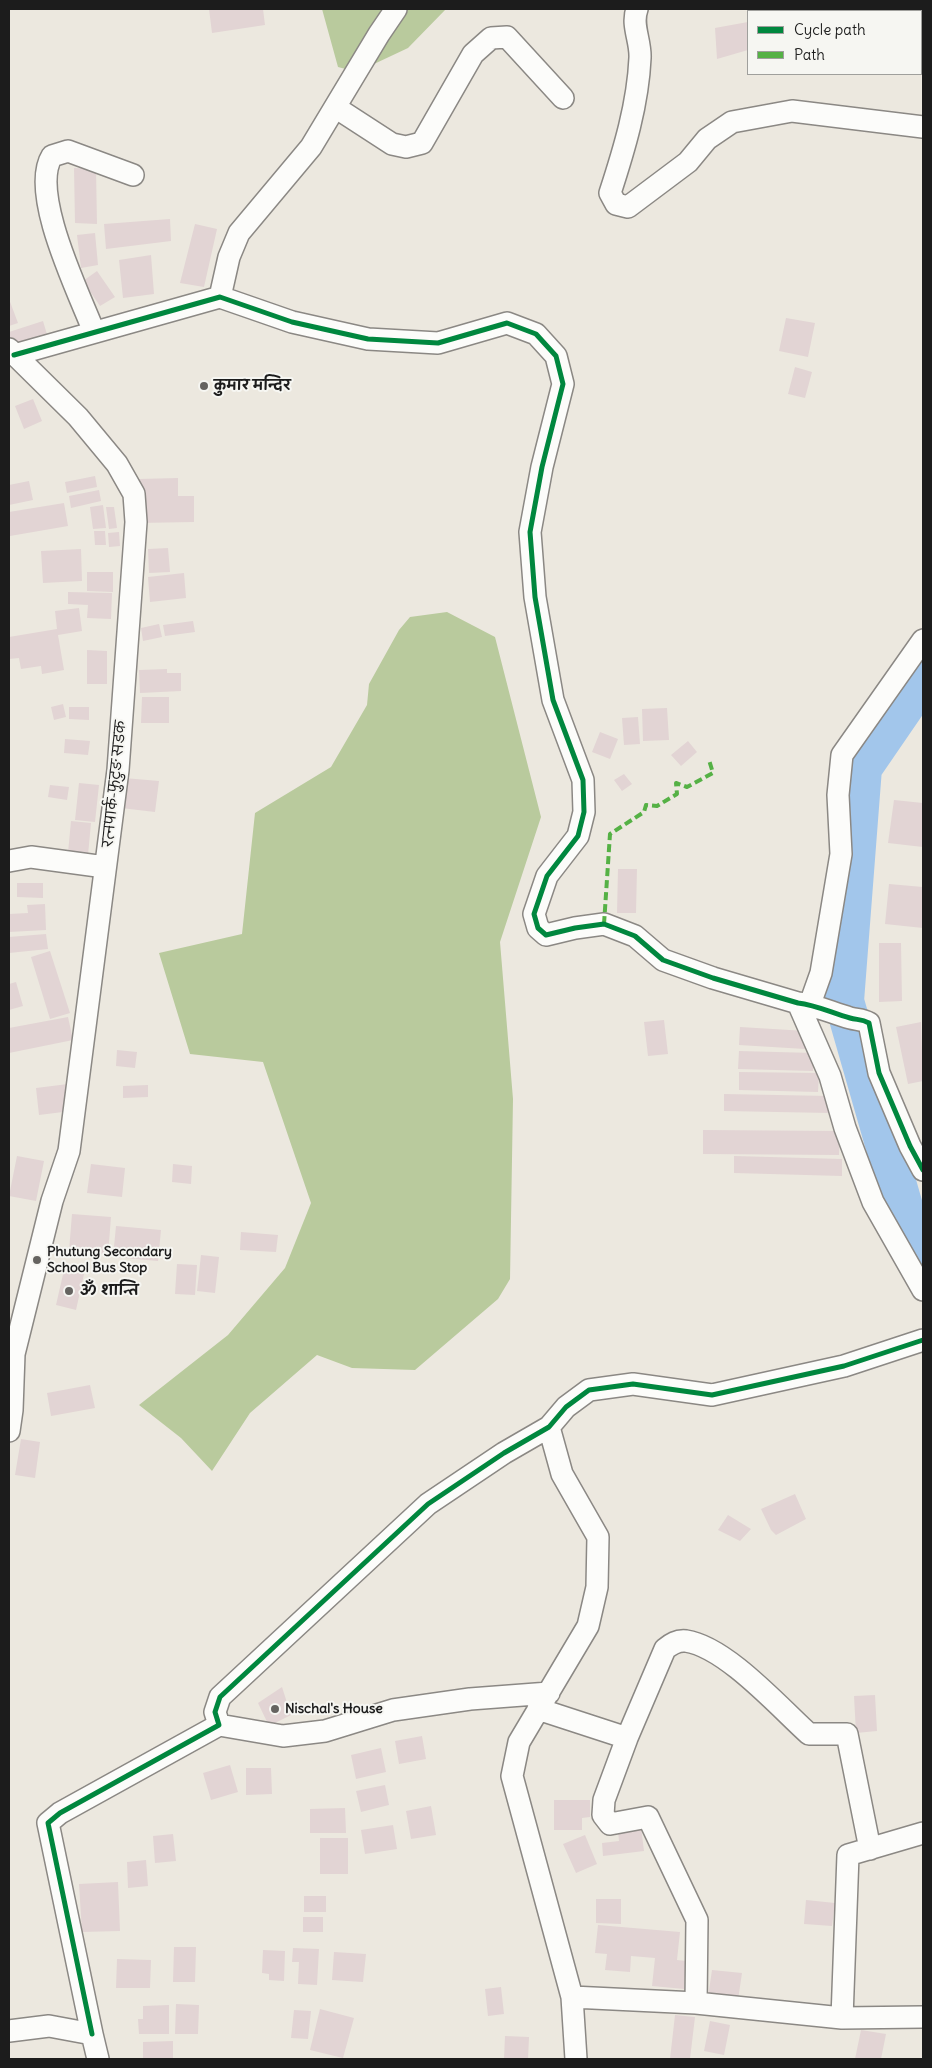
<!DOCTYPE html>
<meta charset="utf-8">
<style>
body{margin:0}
#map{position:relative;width:932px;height:2068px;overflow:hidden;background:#ece8df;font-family:Delius,sans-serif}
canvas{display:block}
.frame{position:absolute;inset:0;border:10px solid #1c1c1c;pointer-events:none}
.legend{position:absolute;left:747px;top:10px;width:175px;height:65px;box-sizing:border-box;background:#f6f6f2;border:1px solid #9f9f9c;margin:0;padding:6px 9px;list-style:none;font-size:15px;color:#1c1c1c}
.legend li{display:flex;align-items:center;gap:10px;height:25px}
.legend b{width:25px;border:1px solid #9f9f9c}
</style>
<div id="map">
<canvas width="932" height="2068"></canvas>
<div class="frame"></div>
<ul class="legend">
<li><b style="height:6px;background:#00873e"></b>Cycle path</li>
<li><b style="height:6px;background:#55b145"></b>Path</li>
</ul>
</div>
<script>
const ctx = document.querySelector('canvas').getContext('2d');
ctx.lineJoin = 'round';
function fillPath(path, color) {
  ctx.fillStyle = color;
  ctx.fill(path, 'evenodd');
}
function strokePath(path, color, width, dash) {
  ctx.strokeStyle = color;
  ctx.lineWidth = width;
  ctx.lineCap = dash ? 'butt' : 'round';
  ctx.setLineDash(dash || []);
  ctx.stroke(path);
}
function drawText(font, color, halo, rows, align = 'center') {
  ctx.font = font + ' Delius,"Playpen Sans Deva",sans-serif';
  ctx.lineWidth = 4;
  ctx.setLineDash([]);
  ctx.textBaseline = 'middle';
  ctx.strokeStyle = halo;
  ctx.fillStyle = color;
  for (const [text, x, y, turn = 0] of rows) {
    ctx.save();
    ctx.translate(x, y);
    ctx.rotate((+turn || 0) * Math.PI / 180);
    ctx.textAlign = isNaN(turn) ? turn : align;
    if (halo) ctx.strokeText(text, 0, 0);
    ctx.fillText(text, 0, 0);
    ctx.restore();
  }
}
const forest = new Path2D(`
 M322,9H446L408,48L357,72L338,67Z
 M447,612L495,637L541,817L500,942L513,1099L510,1279L498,1299L415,1370L352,1368L317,1355L250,1413L212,1471L181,1438L139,1405L228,1335L285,1268L311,1203L263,1062L190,1054L159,953L242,934L255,813L331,767L367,705L369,684L399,630L410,617Z`);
const river = new Path2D(`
 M923,679L862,768L844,1001L914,1245L923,1256`);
const building = new Path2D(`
 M209,9H263L265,25L212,33Z
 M748,22V50L717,59L715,28Z
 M74,168L96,169L97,224L75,223Z
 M170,219L171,241L106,249L104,224Z
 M195,224L217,229L204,287L180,283Z
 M95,233L98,265L81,268L77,235Z
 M151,255L154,294L123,298L119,260Z
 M97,271L115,297L100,306L83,281Z
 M9,299L18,323L9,326Z
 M786,318L815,323L808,357L779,351Z
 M43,321L49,341L13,352L9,332Z
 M795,367L812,372L805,398L788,394Z
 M33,399L42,421L24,429L15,406Z
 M95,476L97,487L67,493L65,482Z
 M178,478V496H194V522L138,523V479Z
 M29,481L33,500L9,505V485Z
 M99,490L101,501L71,508L69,496Z
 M64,503L68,526L10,536L9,512Z
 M103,505L106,528L93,529L90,507Z
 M106,507H114L117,528L109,529Z
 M94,531H105L106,545H95Z
 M119,532L120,546L109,547L108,533Z
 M168,548L170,572L149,573L148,549Z
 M81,549L82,581L43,583L41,551Z
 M87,572H113V592L87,591Z
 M184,573L186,598L150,602L148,577Z
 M68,592L112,593L111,619L87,618L88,605L68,604Z
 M79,608L82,631L58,635L64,670L42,674L41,666L21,669L19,658L9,659V637L57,629L55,611Z
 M193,621L195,632L165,636L163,625Z
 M159,624L162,637L143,641L141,628Z
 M87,650L107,651V684H87Z
 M167,669V673H181V691L140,693L139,670Z
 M142,697H169V723H141Z
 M63,704L66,717L54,720L51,707Z
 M69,707H89V720L69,719Z
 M667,708L669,740L643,741L642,709Z
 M638,717L640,744L624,745L622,718Z
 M600,732L618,739L610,759L592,752Z
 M65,739L90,741L88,755L64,753Z
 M688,741L697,752L681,766L671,755Z
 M624,774L632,784L622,791L614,780Z
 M124,778L159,781L155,812L121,808Z
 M79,783L99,785L95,822L75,820Z
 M50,785L69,787L67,800L48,797Z
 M894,800L923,803V847L888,843Z
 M71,821L91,823L88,855L68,853Z
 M618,869H637L636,913H617Z
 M17,883H43V898L17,897Z
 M889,884L923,887V928L885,924Z
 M45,904L46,930L9,932V914L28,913L27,905Z
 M46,934L48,949L9,953V937Z
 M879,943H901L902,1001L879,1002Z
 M50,951L70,1013L50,1019L31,957Z
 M16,982L23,1006L9,1010V984Z
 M68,1017L73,1040L9,1053V1028Z
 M664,1020L668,1054L648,1056L644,1022Z
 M921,1022L923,1081L908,1084L896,1027Z
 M740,1027L806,1031L805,1049L739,1045Z
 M117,1050L137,1052L135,1068L116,1066Z
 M739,1051L814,1053L813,1071L738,1069Z
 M739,1072L819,1073L818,1092L739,1090Z
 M68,1084L71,1111L39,1115L36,1088Z
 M148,1085V1097L123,1098V1086Z
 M724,1094L830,1096V1113L724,1111Z
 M703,1130L840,1131L839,1155L703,1154Z
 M17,1156L44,1161L36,1201L9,1196Z
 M734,1156L842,1159V1176L734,1173Z
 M91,1164L125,1168L122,1197L87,1193Z
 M173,1164L192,1166L191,1184L172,1182Z
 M72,1214L111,1217L108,1255L69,1251Z
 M116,1226L161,1230L158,1261L113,1257Z
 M241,1232L278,1235L276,1252L240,1250Z
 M201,1255L219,1257L215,1293L197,1291Z
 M177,1264L197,1265L195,1295L175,1294Z
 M64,1270L84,1274L76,1310L56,1305Z
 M90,1385L95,1408L51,1416L47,1393Z
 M21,1439L40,1442L35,1478L15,1475Z
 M795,1494L806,1519L776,1535L771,1530L761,1509Z
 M728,1515L751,1529L740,1541L718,1530Z
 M282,1687L291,1715L269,1726L258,1703Z
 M875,1695L877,1731L856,1733L854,1696Z
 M422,1736L426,1759L399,1764L395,1741Z
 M381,1748L386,1772L356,1779L351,1755Z
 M230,1765L238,1792L211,1800L203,1773Z
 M246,1768H271L272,1794L246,1795Z
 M385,1785L389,1805L361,1812L356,1791Z
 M554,1800H590V1817L582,1818V1830H554Z
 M431,1806L436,1835L411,1839L406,1811Z
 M345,1808L346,1833H310V1809Z
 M393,1825L397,1849L365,1854L361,1830Z
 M641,1827L644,1851L603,1856L602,1843L619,1841L618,1830Z
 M173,1834L176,1861L155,1863L153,1836Z
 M585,1835L597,1864L576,1873L563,1844Z
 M320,1838H348V1874H320Z
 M146,1860L148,1886L128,1888L127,1862Z
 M118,1882L120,1931L82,1932L79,1884Z
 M304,1896H326V1912H304Z
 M596,1899H621V1924L596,1923Z
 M806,1900L835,1903L832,1926L804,1924Z
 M303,1917H323V1932H303Z
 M598,1925L680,1932L677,1960L686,1961L684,1989L652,1986L655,1958L631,1956L630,1972L605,1970L607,1954L595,1953Z
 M174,1947H196L195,1982H173Z
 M293,1948L319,1949L317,1985L298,1984L299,1962H292Z
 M263,1950L285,1951L284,1981L269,1980V1974L262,1973Z
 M334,1952L366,1954L363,1982L332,1980Z
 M117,1959L151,1960L150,1988H116Z
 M712,1970L742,1973L738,2000L708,1997Z
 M501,1987L504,2014L488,2016L485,1989Z
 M176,2004L199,2005L198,2034H175Z
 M169,2005V2034H139L138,2019H143V2006Z
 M320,2009L354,2018L343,2058L310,2050Z
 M294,2010L311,2011L308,2039L291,2038Z
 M675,2015L695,2017L690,2059H670Z
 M710,2021L730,2025L724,2055L704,2051Z
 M861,2030L886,2034L881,2059H855Z
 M505,2036L529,2037L528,2059H504Z
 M173,2041V2059H143V2042Z`);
const minor = new Path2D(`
 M637,9C631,25 641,41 640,58C638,104 624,150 610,193L616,204L628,207L688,162L707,139L732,122L792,111L923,127
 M335,107L392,144L406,147L422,143L473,54L491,38L507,37L563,98
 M220,297L229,257L239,233L311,147L379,34L396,9
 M94,332C79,293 29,193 52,156L68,151L133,175
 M9,349L78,417L117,464L134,494L136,522L118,770L69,1151L52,1201L14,1354L12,1410L9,1431
 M14,355L220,297L292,322L368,339L438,343L507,323L536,334L556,356L563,384L542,467L530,532L535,597L553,700L583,780L584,812L578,836L547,876L534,914L538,928L546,935L575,928L604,924L635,936L663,960L713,978L798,1003C816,1005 832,1013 850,1018C857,1020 862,1019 869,1023L879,1073L910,1146L923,1170
 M9,861L31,857L105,867
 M798,1003L830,1076L845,1128L873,1202L923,1290
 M810,1004L821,973L841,854L838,795L842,755L923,640
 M549,1427L562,1474L598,1537L597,1587L588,1626L519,1742L512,1776L572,1997L576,2059
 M538,1709L627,1738
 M219,1725L283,1736L325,1731L393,1710L470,1699L549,1693
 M572,1997L696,2003L842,2018L923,2017
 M696,2003L697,1920L648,1817L610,1824L603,1815L604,1800L627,1738L665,1649C671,1644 677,1640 686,1641C726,1647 779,1707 809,1734H847L870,1849
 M842,2018L848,1855L923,1833
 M9,2031L49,2026L92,2034L98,2059
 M92,2034L48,1823L60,1813L219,1725L215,1712L220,1697L428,1504L504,1453L549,1427L566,1407L589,1390L633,1384L712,1395L844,1366L923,1340`);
const quiet = new Path2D(`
 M604,924L610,834L644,812L646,805L657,806L677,794L676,783L687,787L713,773L709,760`);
const cycleway = new Path2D(`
 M14,355L220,297L292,322L368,339L438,343L507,323L536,334L556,356L563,384L542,467L530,532L535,597L553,700L583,780L584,812L578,836L547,876L534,914L538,928L546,935L575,928L604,924L635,936L663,960L713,978L798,1003C816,1005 832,1013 850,1018C857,1020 862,1019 869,1023L879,1073L910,1146L923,1170
 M92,2034L48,1823L60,1813L219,1725L215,1712L220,1697L428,1504L504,1453L549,1427L566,1407L589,1390L633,1384L712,1395L844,1366L923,1340`);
const markers = [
 [204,386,5,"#656360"],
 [37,1260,5,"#656360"],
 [69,1291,5,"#656360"],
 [275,1709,5,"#656360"]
];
const poiNames = [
 ["कुमार मन्दिर",214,386],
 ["Phutung Secondary",47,1252],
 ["School Bus Stop",47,1268],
 ["ॐ शान्ति",79,1291],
 ["Nischal's House",285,1709]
];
const streetNames = [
 ["रत्नपार्क-फुटुङ सडक",115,784,-84]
];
fillPath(forest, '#b9ca9d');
strokePath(river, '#a2c6eb', 40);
fillPath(building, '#e2d4d4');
strokePath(minor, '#8b8884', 24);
strokePath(minor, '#fcfcfa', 21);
strokePath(quiet, '#55b145', 4, [8, 4]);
strokePath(cycleway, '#00873e', 5);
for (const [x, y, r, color] of markers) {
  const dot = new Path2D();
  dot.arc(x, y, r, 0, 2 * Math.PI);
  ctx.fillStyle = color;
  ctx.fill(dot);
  strokePath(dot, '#f6f6f2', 2);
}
drawText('bold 14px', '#1c1c1c', '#f6f6f2', poiNames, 'left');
drawText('14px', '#1c1c1c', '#f6f6f2', streetNames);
</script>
